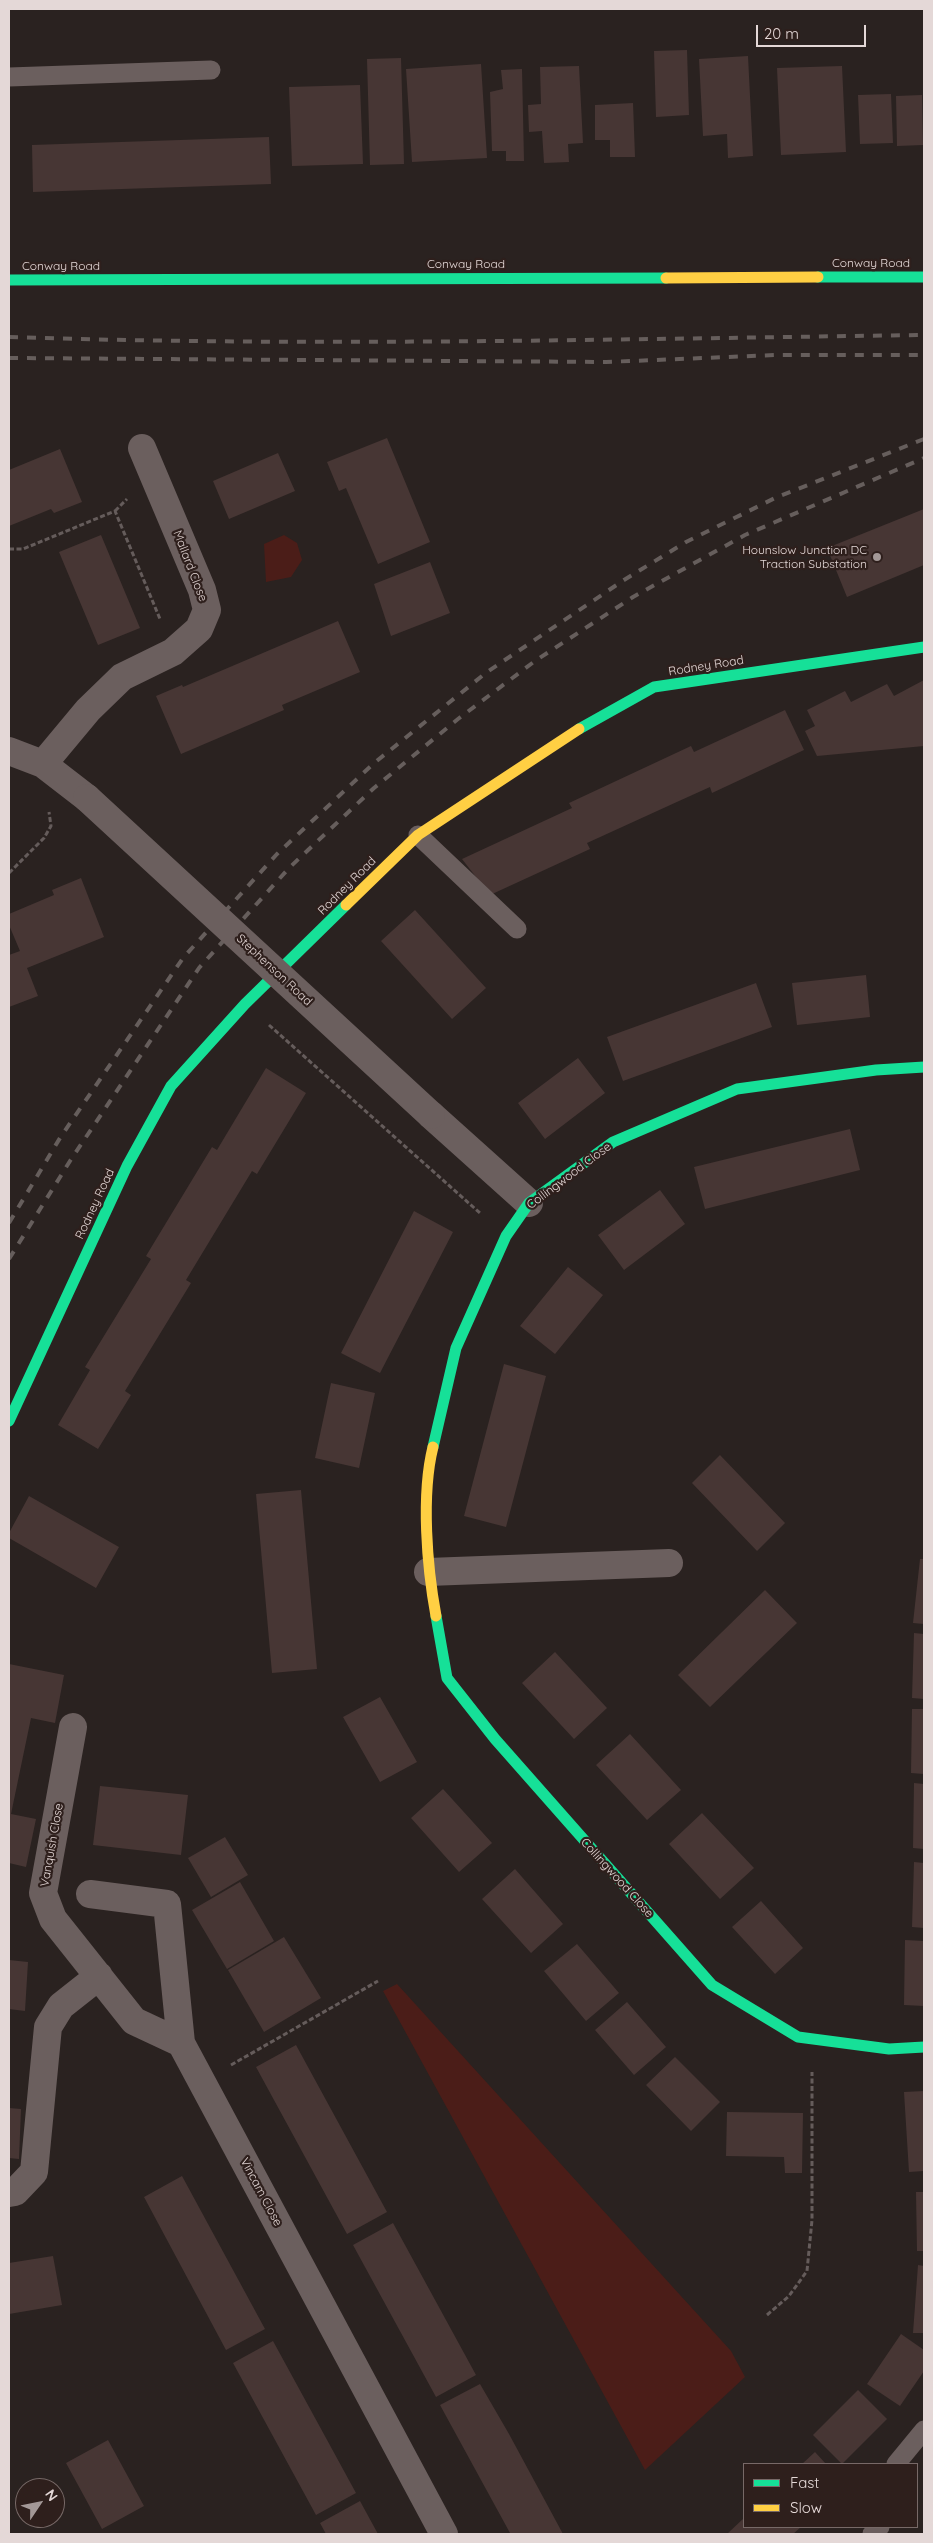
<!DOCTYPE html>
<style>
body{margin:0}
#map{position:relative;width:933px;height:2543px;overflow:hidden;background:#2a2220;font-family:Quicksand,sans-serif}
canvas{display:block}
.frame{position:absolute;inset:0;border:10px solid #e4d8d7;pointer-events:none}
.legend{position:absolute;left:743px;top:2463px;width:175px;height:65px;box-sizing:border-box;background:#2e1f1c;border:1px solid #776967;margin:0;padding:6px 9px;list-style:none;font-size:15px;color:#e4d8d7}
.legend li{display:flex;align-items:center;gap:10px;height:25px}
.legend b{width:25px;border:1px solid #776967}
.north{position:absolute;left:15px;top:2478px;width:50px;height:50px;box-sizing:border-box;background:#2e1f1c;border:1px solid #776967;border-radius:50%;rotate:56deg;font-size:14px;font-weight:700;line-height:20px;text-align:center;color:#e4d8d7}
.north::after{content:'';display:block;margin:auto;width:18px;height:22px;background:#a39897;clip-path:polygon(50% 0,100% 100%,50% 72%,0 100%)}
.scale{position:absolute;left:756px;top:25px;width:110px;height:22px;box-sizing:border-box;border:2px solid #e4d8d7;border-top:0;padding-left:6px;font-size:15px;line-height:18px;white-space:nowrap;color:#e4d8d7;-webkit-text-stroke:4px #2e1f1c;paint-order:stroke}
</style>
<div id="map">
<canvas width="933" height="2543"></canvas>
<div class="frame"></div>
<ul class="legend">
<li><b style="height:6px;background:#16e098"></b>Fast</li>
<li><b style="height:6px;background:#ffcf43"></b>Slow</li>
</ul>
<div class="north">N</div>
<div class="scale">20 m</div>
</div>
<script>
const ctx = document.querySelector('canvas').getContext('2d');
ctx.lineJoin = 'round';
function fillPath(path, color) {
  ctx.fillStyle = color;
  ctx.fill(path, 'evenodd');
}
function strokePath(path, color, width, dash) {
  ctx.strokeStyle = color;
  ctx.lineWidth = width;
  ctx.lineCap = dash ? 'butt' : 'round';
  ctx.setLineDash(dash || []);
  ctx.stroke(path);
}
function drawText(font, color, halo, rows, align = 'center') {
  ctx.font = font + ' Quicksand,sans-serif';
  ctx.lineWidth = 4.5;
  ctx.setLineDash([]);
  ctx.textBaseline = 'middle';
  ctx.strokeStyle = halo;
  ctx.fillStyle = color;
  for (const [text, x, y, turn = 0] of rows) {
    ctx.save();
    ctx.translate(x, y);
    ctx.rotate((+turn || 0) * Math.PI / 180);
    ctx.textAlign = isNaN(turn) ? turn : align;
    if (halo) ctx.strokeText(text, 0, 0);
    ctx.fillText(text, 0, 0);
    ctx.restore();
  }
}
const green = new Path2D(`
 M284,535L297,543L302,560L291,577L266,582L264,544Z
 M397,1984L731,2351L745,2377L645,2470L383,1991Z`);
const building = new Path2D(`
 M687,50L689,115L656,117L654,51Z
 M748,56L753,156L728,158L727,134L703,136L699,59Z
 M401,58L404,164L370,165L367,59Z
 M481,64L487,158L412,162L406,69Z
 M579,66L583,143L568,144L569,162L544,163L542,131L529,132L528,105L541,104L540,67Z
 M842,66L846,152L781,155L777,68Z
 M522,69L524,161H506V151H492L490,92L503,89L501,70Z
 M360,85L363,164L292,166L289,87Z
 M891,94L893,143L860,144L858,95Z
 M922,95L923,145L897,146L896,96Z
 M633,103L635,157H610V140H595V105Z
 M269,137L271,184L33,192L32,145Z
 M387,438L430,542L378,564L346,488L339,491L327,462Z
 M60,449L82,502L54,513L51,509L9,526V470Z
 M278,453L295,491L229,519L213,481Z
 M924,509V565L847,597L827,548Z
 M101,535L140,628L98,645L59,552Z
 M430,562L450,613L391,636L374,584Z
 M338,621L360,672L282,705L284,710L181,754L156,696L182,685L183,687Z
 M924,680V746L817,756L805,731L815,726L807,710L845,691L851,702L887,684L894,696Z
 M785,710L804,750L712,793L710,787L679,801L587,843L590,849L490,895L462,859L572,808L569,803L691,746L694,752Z
 M81,878L104,937L27,968L38,996L9,1007V955L20,951L9,925V914L54,895L52,890Z
 M415,910L486,988L452,1019L381,941Z
 M866,975L870,1017L797,1025L792,983Z
 M756,983L772,1027L623,1081L607,1037Z
 M578,1058L605,1093L545,1139L518,1103Z
 M266,1068L306,1093L257,1174L252,1171L186,1280L191,1283L125,1391L131,1395L98,1449L58,1425L90,1370L85,1367L151,1259L146,1256L212,1147L217,1150Z
 M850,1129L860,1170L705,1209L694,1167Z
 M660,1190L685,1224L624,1270L598,1235Z
 M414,1211L453,1232L380,1373L341,1353Z
 M568,1267L603,1295L555,1354L520,1326Z
 M504,1364L546,1376L506,1527L464,1516Z
 M331,1383L375,1393L359,1468L315,1458Z
 M720,1455L785,1523L757,1551L692,1483Z
 M301,1490L317,1669L272,1673L256,1494Z
 M29,1496L119,1547L96,1588L9,1538V1533Z
 M920,1559H924V1624L913,1623Z
 M765,1590L797,1623L710,1707L678,1675Z
 M914,1633L924,1634V1699L912,1698Z
 M555,1652L607,1708L574,1739L522,1683Z
 M9,1664L64,1675L55,1723L31,1718L11,1814L36,1819L26,1867L9,1863Z
 M380,1697L417,1762L380,1782L343,1717Z
 M912,1709H924V1774L911,1773Z
 M630,1734L681,1790L647,1820L596,1765Z
 M914,1783L924,1784V1849L913,1848Z
 M100,1786L188,1795L181,1855L93,1845Z
 M443,1789L492,1843L459,1872L411,1818Z
 M702,1813L754,1868L720,1899L669,1844Z
 M225,1837L248,1875L211,1897L188,1858Z
 M914,1862L924,1863V1928L912,1927Z
 M515,1869L563,1924L531,1953L482,1899Z
 M240,1882L274,1941L227,1969L192,1910Z
 M761,1901L803,1948L775,1974L732,1927Z
 M284,1937L321,1998L264,2032L228,1970Z
 M905,1940L924,1941V2006L904,2005Z
 M577,1944L619,1993L586,2021L544,1971Z
 M9,1960L28,1962L25,2011L9,2009Z
 M627,2002L666,2047L634,2075L595,2030Z
 M296,2045L387,2212L347,2234L256,2067Z
 M675,2057L720,2102L691,2131L646,2085Z
 M924,2091V2171L909,2172L904,2092Z
 M9,2108L21,2109L19,2159L9,2158Z
 M727,2112L803,2113L802,2173H785L784,2157L726,2156Z
 M182,2176L265,2329L226,2350L144,2197Z
 M916,2192H924V2251H917Z
 M393,2223L476,2375L436,2397L353,2245Z
 M53,2256L62,2305L9,2314V2263Z
 M918,2265L924,2266V2333H913Z
 M901,2334L924,2350V2371L900,2406L867,2384Z
 M273,2341L356,2493L316,2515L233,2363Z
 M480,2384L509,2434L563,2534L510,2533L440,2405Z
 M858,2390L887,2419L842,2464L813,2435Z
 M108,2440L144,2506L102,2529L66,2463Z
 M815,2452L826,2464H802Z
 M360,2501L378,2534H326L320,2523Z
 M744,2518V2527H801L793,2534H727Z`);
const path = new Path2D(`
 M115,511L127,499
 M9,549H23L115,511L160,619
 M9,873L44,838L51,826L49,812
 M269,1025L481,1214
 M231,2065L378,1981
 M767,2315L789,2296L807,2271L812,2220V2072`);
const lane = new Path2D(`
 M9,77L211,70
 M418,835L517,929
 M896,2464L924,2430
 M872,2534L880,2527`);
const street = new Path2D(`
 M9,751L43,764L87,798
 M43,764L88,710L122,677L173,652L199,629L207,610L202,590L142,448
 M431,1115L529,1203
 M428,1572L669,1563
 M73,1727L43,1893L53,1919L134,2021L181,2043
 M90,1894L167,1904L181,2043L444,2534
 M9,2193L15,2192L34,2172L48,2027L61,2006L99,1976`);
const fast = new Path2D(`
 M818,277H924
 M9,280L666,278
 M579,729L654,687L924,647
 M9,1421L127,1166L171,1086L245,1004L346,905
 M433,1447L456,1348L506,1236L529,1203L613,1142L737,1089L876,1070L924,1067
 M436,1616L447,1678L495,1739L712,1985L798,2037L889,2049L924,2047`);
const slow = new Path2D(`
 M666,278L818,277
 M346,905L418,835L579,729
 M433,1447C421,1495 427,1567 436,1616`);
const rail = new Path2D(`
 M9,337C314,347 619,339 924,335
 M9,358L606,362L774,355H924
 M9,1223L60,1138L183,958L277,854L373,764L487,672L624,580L686,542L775,498L924,439
 M9,1259L70,1161L199,968L289,868L374,788L458,719L535,661L633,597L745,535L924,458`);
const streetBridge = new Path2D(`
 M87,798L431,1115`);
const markers = [
 [877,557,5,"#a39897"]
];
const streetNames = [
 ["Conway Road",871,263],
 ["Conway Road",466,264],
 ["Conway Road",61,266],
 ["Mallard Close",190,566,69],
 ["Rodney Road",706,666,-9],
 ["Rodney Road",347,886,-45],
 ["Stephenson Road",274,970,43],
 ["Collingwood Close",569,1176,-37],
 ["Rodney Road",95,1204,-65],
 ["Vanquish Close",52,1845,-80],
 ["Collingwood Close",617,1878,48],
 ["Vincam Close",261,2192,62]
];
const poiNames = [
 ["Hounslow Junction DC",867,550],
 ["Traction Substation",867,564]
];
fillPath(green, '#4b1d18');
fillPath(building, '#473634');
strokePath(path, '#655c5b', 3, [5, 2.5]);
strokePath(lane, '#6b5f5e', 19);
strokePath(street, '#6b5f5e', 28);
strokePath(fast, '#16e098', 11);
strokePath(slow, '#ffcf43', 11);
strokePath(rail, '#665e5c', 4, [9, 9]);
strokePath(streetBridge, '#6b5f5e', 28);
for (const [x, y, r, color] of markers) {
  const dot = new Path2D();
  dot.arc(x, y, r, 0, 2 * Math.PI);
  ctx.fillStyle = color;
  ctx.fill(dot);
  strokePath(dot, '#2e1f1c', 2);
}
drawText('12px', '#e4d8d7', '#2e1f1c', streetNames);
drawText('12px', '#e4d8d7', '#2e1f1c', poiNames, 'right');
</script>
